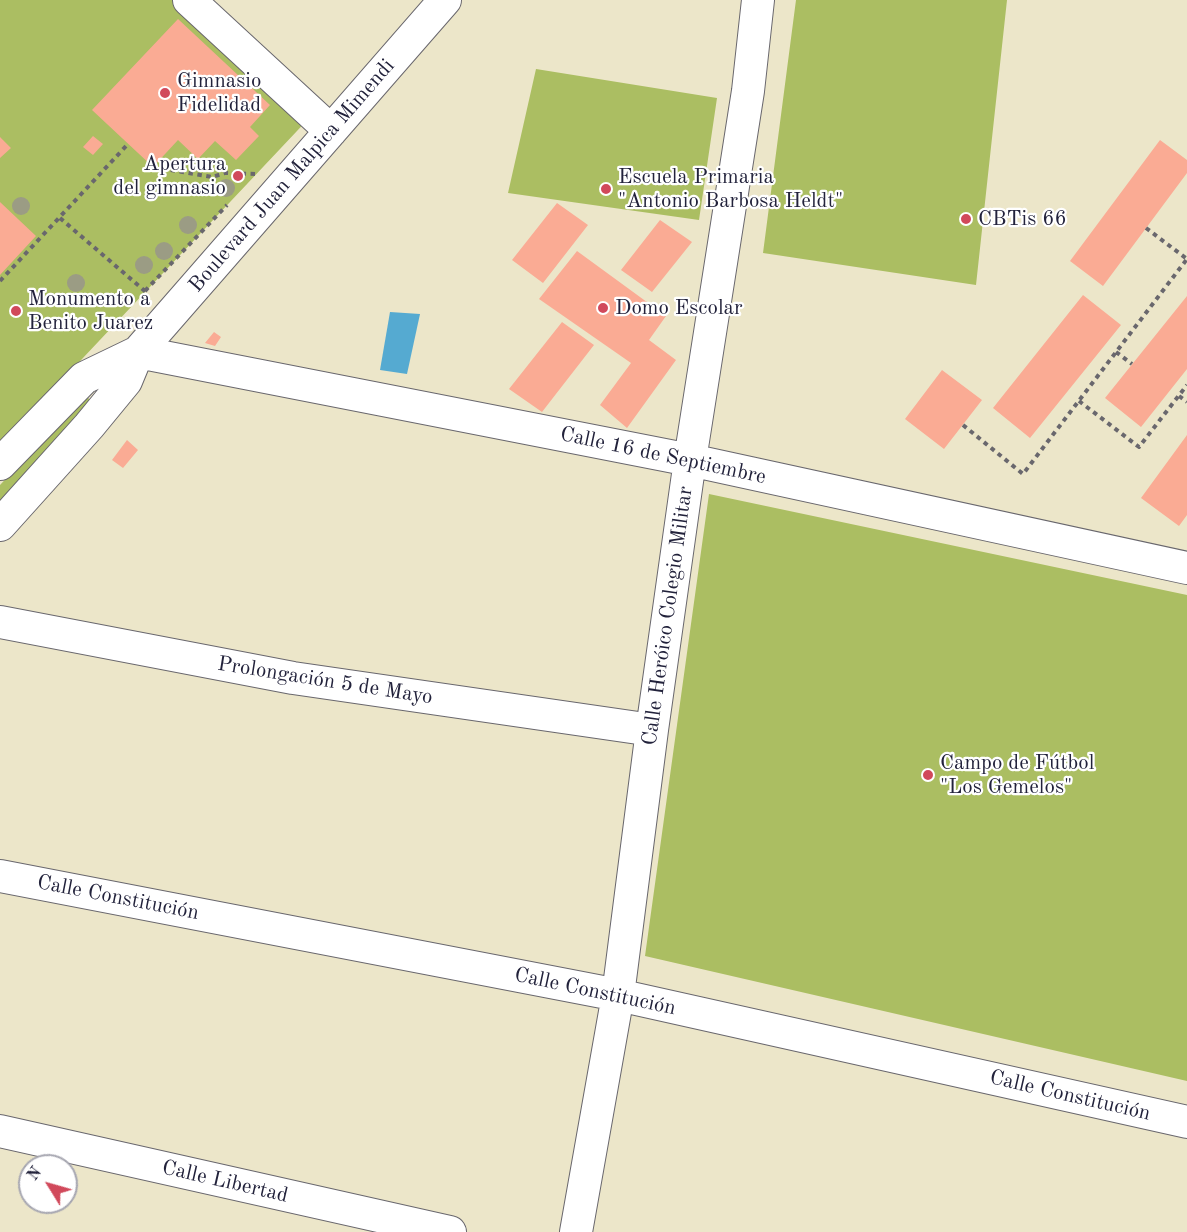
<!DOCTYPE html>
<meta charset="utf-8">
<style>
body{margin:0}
#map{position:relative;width:1187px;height:1232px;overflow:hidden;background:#ece6c9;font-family:"Old Standard TT",serif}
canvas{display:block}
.north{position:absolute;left:18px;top:1154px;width:60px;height:60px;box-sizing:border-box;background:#fff;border:2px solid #a7a7b1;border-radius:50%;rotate:307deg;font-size:16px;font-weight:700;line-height:24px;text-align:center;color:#22223b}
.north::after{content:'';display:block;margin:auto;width:21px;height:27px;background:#d1495b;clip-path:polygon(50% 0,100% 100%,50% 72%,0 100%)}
</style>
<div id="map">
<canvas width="1187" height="1232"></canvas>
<div class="north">N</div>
</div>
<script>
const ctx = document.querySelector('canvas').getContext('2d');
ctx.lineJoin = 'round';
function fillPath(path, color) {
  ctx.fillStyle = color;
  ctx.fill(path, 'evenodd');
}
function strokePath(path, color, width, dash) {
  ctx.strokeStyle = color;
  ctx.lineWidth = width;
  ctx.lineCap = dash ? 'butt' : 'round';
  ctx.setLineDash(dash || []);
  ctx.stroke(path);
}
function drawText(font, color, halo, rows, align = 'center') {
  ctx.font = font + ' "Old Standard TT",serif';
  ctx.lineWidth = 4.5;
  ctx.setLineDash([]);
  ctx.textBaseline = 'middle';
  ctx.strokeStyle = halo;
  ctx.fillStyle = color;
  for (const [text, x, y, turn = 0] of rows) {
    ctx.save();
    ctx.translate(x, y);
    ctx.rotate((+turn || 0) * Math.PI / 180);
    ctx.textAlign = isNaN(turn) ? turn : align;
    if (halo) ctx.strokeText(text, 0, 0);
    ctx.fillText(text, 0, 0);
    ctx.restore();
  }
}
const green = new Path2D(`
 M0,0H189L313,114L0,446Z
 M796,0H1007L976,285L763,253Z
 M536,69L717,98L699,220L508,193Z
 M88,398L91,400L0,513V485L77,404Z
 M709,494L1187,595V1081L645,956Z`);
const water = new Path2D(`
 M390,312L420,314L407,374L380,370Z`);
const building = new Path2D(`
 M178,19L270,105L250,127L259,136L236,160L215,141L198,159L178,140L153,167L92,110Z
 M93,136L103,144L93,155L83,147Z
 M0,137L11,148L0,158Z
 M1160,140L1187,160V173L1103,286L1070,261Z
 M0,202L36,236L0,275Z
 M557,203L588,225L543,283L512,260Z
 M660,220L692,242L652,292L621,270Z
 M577,251L666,316L649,340L676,360L627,428L600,405L631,363L539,299Z
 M1083,295L1121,325L1030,438L993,408Z
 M1187,296V369L1141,427L1105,398Z
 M562,322L594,345L542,412L509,389Z
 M214,332L221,337L215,346L205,343Z
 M942,370L982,400L944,449L905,419Z
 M1187,435V515L1179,526L1141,498Z
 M127,440L138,450L123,468L112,460Z`);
const path = new Path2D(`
 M153,167L212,177L225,173L257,174L255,175
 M60,218L146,292
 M1146,228L1187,259
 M0,281L128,144
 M145,291L227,205
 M1116,352L1132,364
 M1179,396L1187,402
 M1079,401L1139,447L1187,385
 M963,425L1023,474L1187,259`);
const minor = new Path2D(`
 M189,0L331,131
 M138,352L690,460L1187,568
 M0,464L84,378L138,352
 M0,525L89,426L126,381L138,352L445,0
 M0,622L293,678L652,730
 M0,876L618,995L1187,1122
 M0,1131L450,1232
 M576,1232L618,995L652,730L690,460L748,91L758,0`);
const trees = [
 [226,188],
 [21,206],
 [188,225],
 [164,251],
 [144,265],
 [76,283]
];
const markers = [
 [165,93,6,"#d1495b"],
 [238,176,6,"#d1495b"],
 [606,189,6,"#d1495b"],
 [966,219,6,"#d1495b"],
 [603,308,6,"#d1495b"],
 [16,311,6,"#d1495b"],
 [928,775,6,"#d1495b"]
];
const poiNames = [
 ["Gimnasio",177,81],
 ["Fidelidad",177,105],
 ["Apertura",226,164,"right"],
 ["del gimnasio",226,188,"right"],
 ["Escuela Primaria",618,177],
 ["\"Antonio Barbosa Heldt\"",618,201],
 ["CBTis 66",978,219],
 ["Monumento a",28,299],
 ["Benito Juarez",28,323],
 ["Domo Escolar",615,308],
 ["Campo de Fútbol",940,763],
 ["\"Los Gemelos\"",940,787]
];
const streetNames = [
 ["Boulevard Juan Malpica Mimendi",292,176,-49],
 ["Calle 16 de Septiembre",663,456,12],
 ["Calle Heróico Colegio Militar",668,616,-82],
 ["Prolongación 5 de Mayo",325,681,9],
 ["Calle Constitución",118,898,11],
 ["Calle Constitución",595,992,12],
 ["Calle Constitución",1070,1096,13],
 ["Calle Libertad",225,1182,13]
];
fillPath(green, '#abbe62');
fillPath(water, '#55aad1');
fillPath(building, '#faab94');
strokePath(minor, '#69676d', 34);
strokePath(path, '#69676d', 4, [4.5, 4.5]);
strokePath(minor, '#fff', 32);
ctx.fillStyle = '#9b9c84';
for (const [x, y] of trees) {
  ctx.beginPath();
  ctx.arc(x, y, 9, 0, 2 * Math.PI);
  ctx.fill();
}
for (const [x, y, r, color] of markers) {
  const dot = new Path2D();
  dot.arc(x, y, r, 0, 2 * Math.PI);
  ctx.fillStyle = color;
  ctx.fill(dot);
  strokePath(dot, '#fff', 2);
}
drawText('21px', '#22223b', '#fff', poiNames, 'left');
drawText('21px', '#22223b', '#fff', streetNames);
</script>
